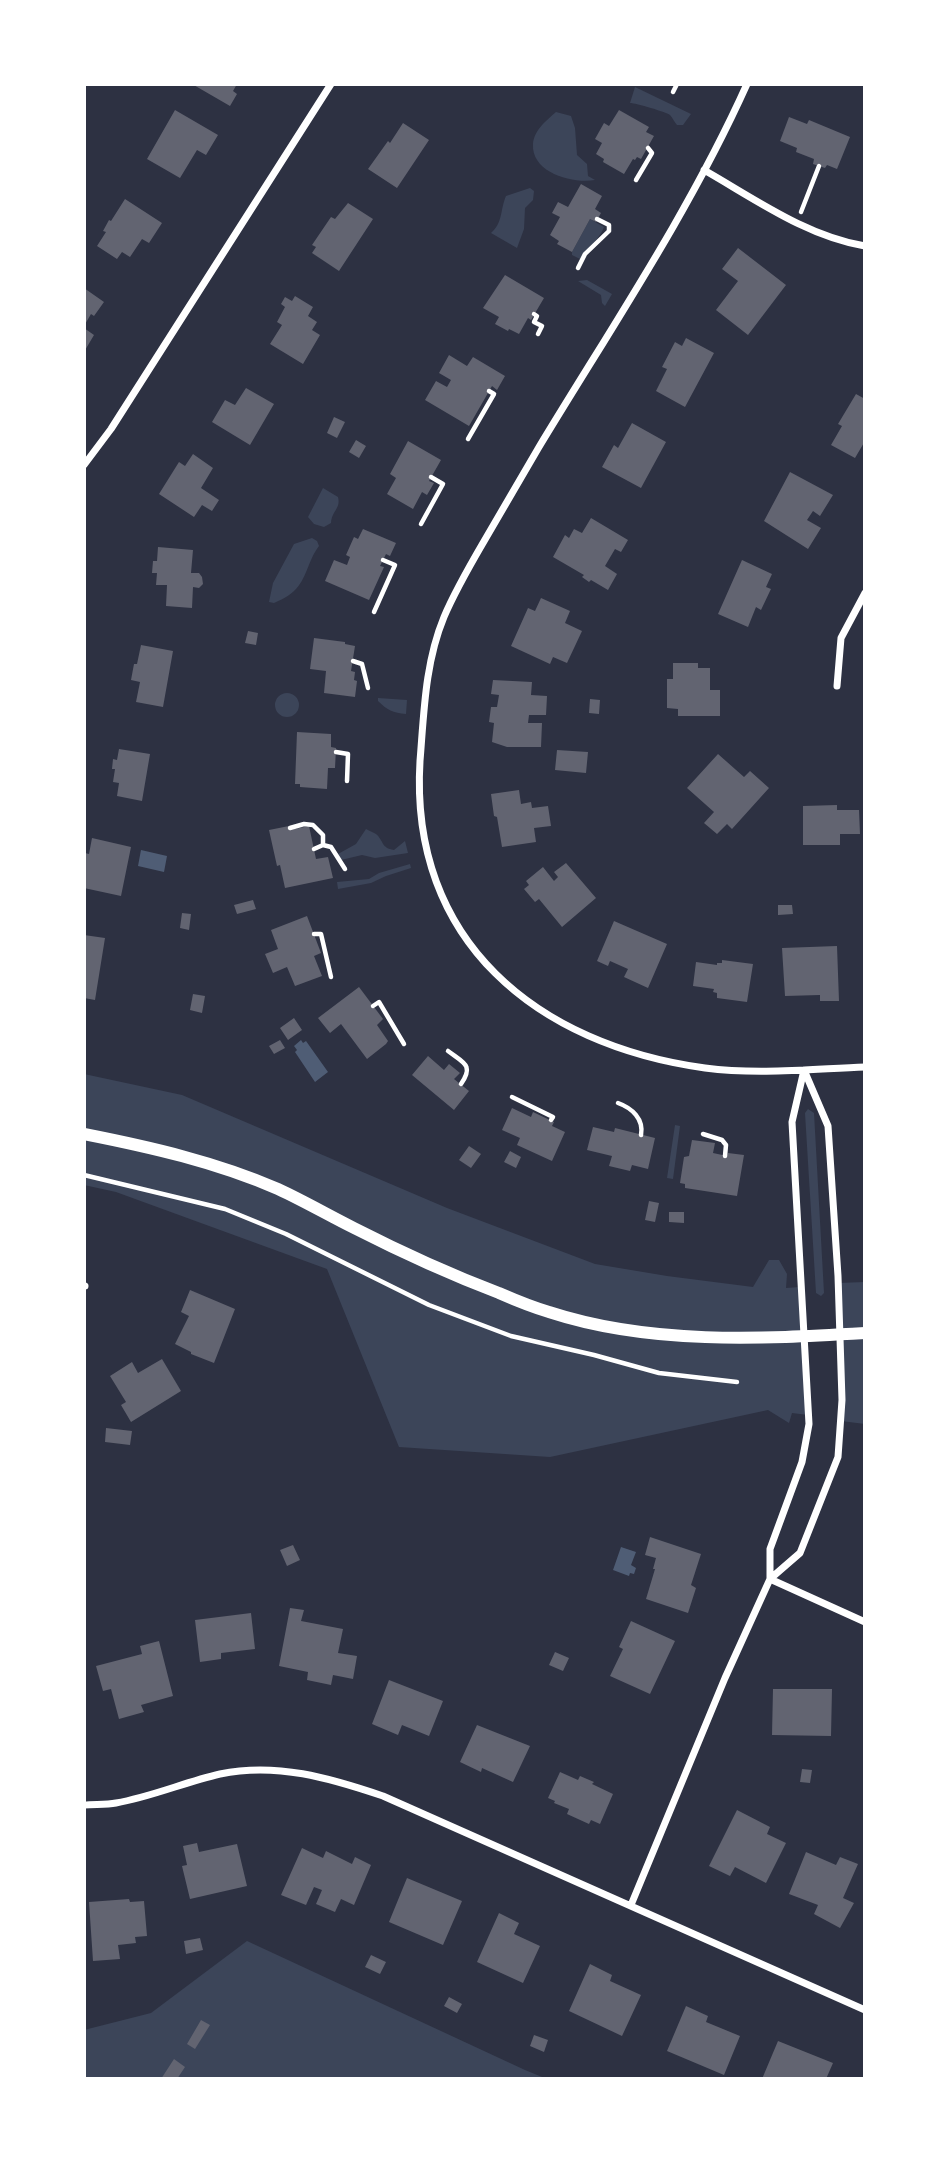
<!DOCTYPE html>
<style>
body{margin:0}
#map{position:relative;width:949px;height:2163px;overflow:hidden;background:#2d3142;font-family:Montserrat,sans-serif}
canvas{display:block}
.frame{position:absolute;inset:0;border:86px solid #fff;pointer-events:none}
</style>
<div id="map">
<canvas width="949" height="2163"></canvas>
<div class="frame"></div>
</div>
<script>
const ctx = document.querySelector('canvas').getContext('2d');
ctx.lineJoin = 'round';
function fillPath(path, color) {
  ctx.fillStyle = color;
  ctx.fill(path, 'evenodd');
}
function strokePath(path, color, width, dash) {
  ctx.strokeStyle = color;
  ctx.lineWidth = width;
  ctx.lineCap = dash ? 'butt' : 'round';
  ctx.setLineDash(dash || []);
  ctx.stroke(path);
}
const green = new Path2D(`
 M635,87L691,114L683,125H677C674,122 673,118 670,115C666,112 636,103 630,103Z
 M556,112L571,116L575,128L577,155L587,164L588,176L595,180C573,184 531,173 533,144C534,130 547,120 556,112Z
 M530,188L534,191L533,200L525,208L524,229L517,248L491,233C503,223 500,210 506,196Z
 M590,219L604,227C601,237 587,249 580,259L572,255V252Z
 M587,280L612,294L605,306L602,303L601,295L578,281Z
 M323,488L338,497C341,509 332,510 331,523L324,527L314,524L308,517Z
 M312,538L317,541L319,546C308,560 307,579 294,591C289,596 281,600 274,603L269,602L273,583L294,544Z
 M275 705a12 12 0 1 1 24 0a12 12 0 1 1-24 0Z
 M378,698L407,700L406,714C393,713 387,710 378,701Z
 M366,829C369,831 373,832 376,834C384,841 381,848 394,850L405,841L408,853L375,858L362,855L341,860L338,854L356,844Z
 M410,864L411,868L386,876L371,883L338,889L337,882L369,879L379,873Z
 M84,1074L182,1095L447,1208L595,1264L667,1276L753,1287L769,1260H779L787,1274L786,1288L800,1287L808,1415L792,1413L789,1423L768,1410L550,1457L399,1447L327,1269L116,1192L84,1185Z
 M808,1109L814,1113L824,1293L821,1296L816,1293L805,1113Z
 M675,1125L680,1126L673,1179L667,1178Z
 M865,1282V1424L841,1421L838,1283Z
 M247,1941L525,2070L547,2079H84V2030L151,2013Z`);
const water = new Path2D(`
 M141,850L167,856L164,872L138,866Z
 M301,1040L303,1043L306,1041L328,1072L315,1082L295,1052L297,1050L294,1046Z
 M621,1547L636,1552L631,1565L636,1568L634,1574L630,1573L629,1576L613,1570Z`);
const building = new Path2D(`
 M192,84H237L233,91L237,94L230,106Z
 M175,110L218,135L206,155L197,150L180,178L147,159Z
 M619,110L649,127L646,132L654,136L641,159L637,157L635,160L633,159L624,174L603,162L604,159L596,154L602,143L595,139L604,123L609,126Z
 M789,117L807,124L809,120L850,137L837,169L827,165L825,168L813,164L814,159L796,152L797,148L780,141Z
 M403,123L429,140L397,188L368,169L388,141L390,143Z
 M581,184L602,196L595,209L601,213L596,222L590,219L572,252L557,244L559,241L550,235L560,217L552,213L558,202L568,207Z
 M125,199L162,223L149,243L142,239L130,257L122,252L117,259L97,246L106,232L103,231L109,220L111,221Z
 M348,203L373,219L339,271L312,253L316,247L312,245L331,217L335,219Z
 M738,248L786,285L748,335L716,310L738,281L722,269Z
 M505,275L544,298L531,320L528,318L519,334L509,329L508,331L495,324L499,317L483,308Z
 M84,288L104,302L94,316L91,314L84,326Z
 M295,296L313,307L308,316L317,322L312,330L320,335L303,364L270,344L282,325L277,322L285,307L281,304L285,297L292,301Z
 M84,328L94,335L84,352Z
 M686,338L714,353L685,407L656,391L667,369L662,367L675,342L682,346Z
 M449,355L467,366L473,357L505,376L497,390L492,386L469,426L425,400L436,381L447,387L451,380L439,373Z
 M246,388L274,404L250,445L212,422L225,400L235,405Z
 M856,394L865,399V441L855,458L831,445L842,426L838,424Z
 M334,417L345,422L337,438L327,433Z
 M632,423L666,442L641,488L602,467L614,445L618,448Z
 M356,440L366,446L359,458L349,452Z
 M408,441L441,460L429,481L434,483L427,495L422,492L413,509L387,494L396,478L390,474Z
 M193,454L213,468L201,488L219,500L212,511L202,505L194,517L159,494L179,462L185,466Z
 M790,472L833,495L820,516L813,511L807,520L821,528L808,549L764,521Z
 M591,518L628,540L621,552L615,549L605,566L617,574L608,590L591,580L589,582L582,577L584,575L553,557L565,535L569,538L574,529L582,533Z
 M363,529L396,543L390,556L386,554L380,566L384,567L369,600L325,581L334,560L347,565L350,557L346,555L354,537L358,539Z
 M158,547L193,550L191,573H199L202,577L203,584L199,588L193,587L192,608L166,606L167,585H156L157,573H152L153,561H157Z
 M742,560L772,574L766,587L771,589L770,591L761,610L756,607L748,627L718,614Z
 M541,598L570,611L565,623L582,631L567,663L553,657L550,664L511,646L528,608L535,611Z
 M248,631L258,633L256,645L245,643Z
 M314,638L345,642V644L355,646L351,671L355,672L354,680L357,681L355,697L324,693L326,671L310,669Z
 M141,645L173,651L163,707L136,702L140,682L131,680L134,664H137Z
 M673,663H698V668H710V690H720V716H678V709L667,708V679H673Z
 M493,680L532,682L531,695L547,696L546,715H529L528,723H542L541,747H507L492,742L494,723L489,722L491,707H497L499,695L491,694Z
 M590,699L600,700L599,714L589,713Z
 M297,732L331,734V747L336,748L335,768H328L327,789L300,787V784H295Z
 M119,749L150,754L142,801L117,796L119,783L113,782L115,769H112L113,759L117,760Z
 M557,750L588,752L586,773L555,770Z
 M718,754L744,777L750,771L769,788L732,829L727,824L717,834L704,823L714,812L687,788Z
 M519,790L521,804L531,802L532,808L548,806L551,826L534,828L536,842L502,847L497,817L494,816L491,794Z
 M837,805V810H859L860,834H840V845H803V806Z
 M289,826L290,830L309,826L316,859L328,857L333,878L285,888L280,865L277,866L269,830Z
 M92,838L131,847L121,896L84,888V858L85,853L89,854Z
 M566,863L596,898L562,927L539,899L535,902L524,889L529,885L526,881L543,867L554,881L558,877L554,872Z
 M253,900L256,909L237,914L234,905Z
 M778,905H792L793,914L778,915Z
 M182,913L191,914L189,930L180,928Z
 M307,916L321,953L314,956L322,976L295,986L287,967L273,973L265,954L278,949L271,930Z
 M614,921L667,944L648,988L624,977L628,969L610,961L608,966L597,961Z
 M84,935L105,938L95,1000L84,998Z
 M837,946L839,1001H820V995L785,996L782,948Z
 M722,960L753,964L747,1002L717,998V993L713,992L714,989L693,986L696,962L717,965V963H722Z
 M359,987L383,1019L377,1025L388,1041L386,1044L367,1059L341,1024L330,1033L318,1018Z
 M193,994L205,996L202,1013L190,1010Z
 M294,1018L302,1030L288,1040L280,1028Z
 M280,1040L285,1048L274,1054L269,1046Z
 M428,1056L444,1070L449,1064L460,1073L454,1079L469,1091L454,1110L412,1075Z
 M512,1108L531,1117L533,1112L554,1122L552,1126L565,1132L552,1161L517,1145L520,1138L502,1130Z
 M593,1127L614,1132L615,1128L655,1138L648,1169L632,1165L630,1171L609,1166L612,1156L587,1150Z
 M692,1140L715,1143L713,1153L727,1156L728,1153L744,1155L737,1196L685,1188V1184L680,1183L684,1157L689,1156Z
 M469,1146L481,1154L471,1168L459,1160Z
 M510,1151L521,1157L516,1168L504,1162Z
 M649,1201L659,1203L655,1222L645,1220Z
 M669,1212H684V1223L669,1222Z
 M190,1290L235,1309L214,1363L191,1354V1352L175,1344L189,1316L181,1312Z
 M162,1359L181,1391L131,1422L121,1405L126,1402L110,1376L132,1362L138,1373Z
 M106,1428L132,1431L130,1445L105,1442Z
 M650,1537L701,1554L691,1585L696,1588L688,1613L646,1599L655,1569H653L656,1558L645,1555Z
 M293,1545L300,1560L287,1566L280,1550Z
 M290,1608L304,1610L301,1621L343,1629L338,1653L357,1656L353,1679L333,1675L331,1685L307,1680L308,1672L279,1666Z
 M251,1613L255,1649L221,1653V1659L200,1662L195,1620Z
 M631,1621L675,1641L650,1694L610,1676L623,1649L619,1647Z
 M159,1641L173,1696L141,1705L144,1712L119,1719L111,1689L103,1691L96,1666L142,1654L140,1646Z
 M555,1652L569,1658L563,1671L549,1665Z
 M389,1680L443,1701L429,1736L402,1725L398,1735L372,1724Z
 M773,1689H832L831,1736L772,1735Z
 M477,1725L530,1746L513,1782L482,1768L481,1772L460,1762Z
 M802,1769L812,1770L810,1783L800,1782Z
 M560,1772L578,1780L580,1776L594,1782L592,1784L613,1794L600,1824L591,1820L589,1824L567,1814L569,1809L554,1803L555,1801L548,1798Z
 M737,1810L770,1827L767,1834L786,1843L766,1883L735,1867L730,1876L709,1866Z
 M197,1843L199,1852L237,1844L247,1886L190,1899L182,1866L187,1865L183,1846Z
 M302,1848L323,1858L326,1851L352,1864L355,1857L371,1865L354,1905L341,1899L335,1912L316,1904L322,1890L314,1887L306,1905L281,1895Z
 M806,1852L836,1865L840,1857L858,1864L843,1898L854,1903L840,1928L814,1914L818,1905L789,1894Z
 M407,1878L462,1901L443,1945L389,1922Z
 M129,1899L130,1902L144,1901L147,1936L135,1937L136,1943L118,1945L120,1959L93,1961L89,1902Z
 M499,1913L519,1923L514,1934L540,1946L523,1983L477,1962Z
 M200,1938L203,1950L186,1954L184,1941Z
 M371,1955L386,1962L380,1974L365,1967Z
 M590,1964L612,1975L610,1981L641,1995L622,2036L569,2011Z
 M449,1997L462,2004L457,2013L444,2006Z
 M686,2006L708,2016L706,2022L740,2036L724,2075L667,2051Z
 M201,2020L210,2025L195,2049L187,2044Z
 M534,2035L548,2040L544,2052L530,2046Z
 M778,2041L833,2063L826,2079H762Z
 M174,2059L185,2067L177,2079H161Z`);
const path = new Path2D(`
 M673,92L677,84
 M636,180L652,153L648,148
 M801,212L819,166
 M578,268L585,254L609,231V225L597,219
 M534,314L537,316L534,322L542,326L538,334
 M468,439L494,394L489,391
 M421,524L443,484L431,477
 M374,612L395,565L383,560
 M353,661L362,664L368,688
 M336,752L348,754L347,781
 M290,828L304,824L313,825L323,835V845
 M314,849L323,845L331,847L345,869
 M314,934H321L331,977
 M373,1006L379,1002L404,1044
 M448,1051C464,1063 474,1065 461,1084
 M512,1097L553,1117L551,1120
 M618,1103C632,1108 644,1119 641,1135
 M703,1134L722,1140L726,1145L725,1156
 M84,1175L225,1209L286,1234L429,1305L511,1336L594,1355L659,1373L737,1382`);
const minor = new Path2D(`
 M747,84C690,211 611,328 539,447C520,479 502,511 483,543C469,567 455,591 444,617C425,663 424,712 420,761C409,941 537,1045 705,1068C758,1075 812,1069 865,1067
 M704,170C755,199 806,236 865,246
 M84,465L111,429L331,84
 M837,686L841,638L865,593
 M804,1070L828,1126L838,1276L842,1400L838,1457L800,1553L770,1579V1549L802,1462L809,1424L792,1122Z
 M84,1286H85
 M84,1805C95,1804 106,1805 116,1803C151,1797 185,1782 220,1774C276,1762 330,1778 383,1796L865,2010
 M631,1905L725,1678L770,1579L865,1622`);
const tertiary = new Path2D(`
 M84,1134C150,1147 216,1162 278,1189C304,1201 328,1215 354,1228C401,1252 449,1274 499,1293C515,1300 532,1307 549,1312C650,1345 760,1339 865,1333`);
fillPath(green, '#3c4559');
fillPath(water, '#4f5d75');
fillPath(building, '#626471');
strokePath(path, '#fff', 4.5);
strokePath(minor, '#fff', 7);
strokePath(tertiary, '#fff', 12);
</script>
